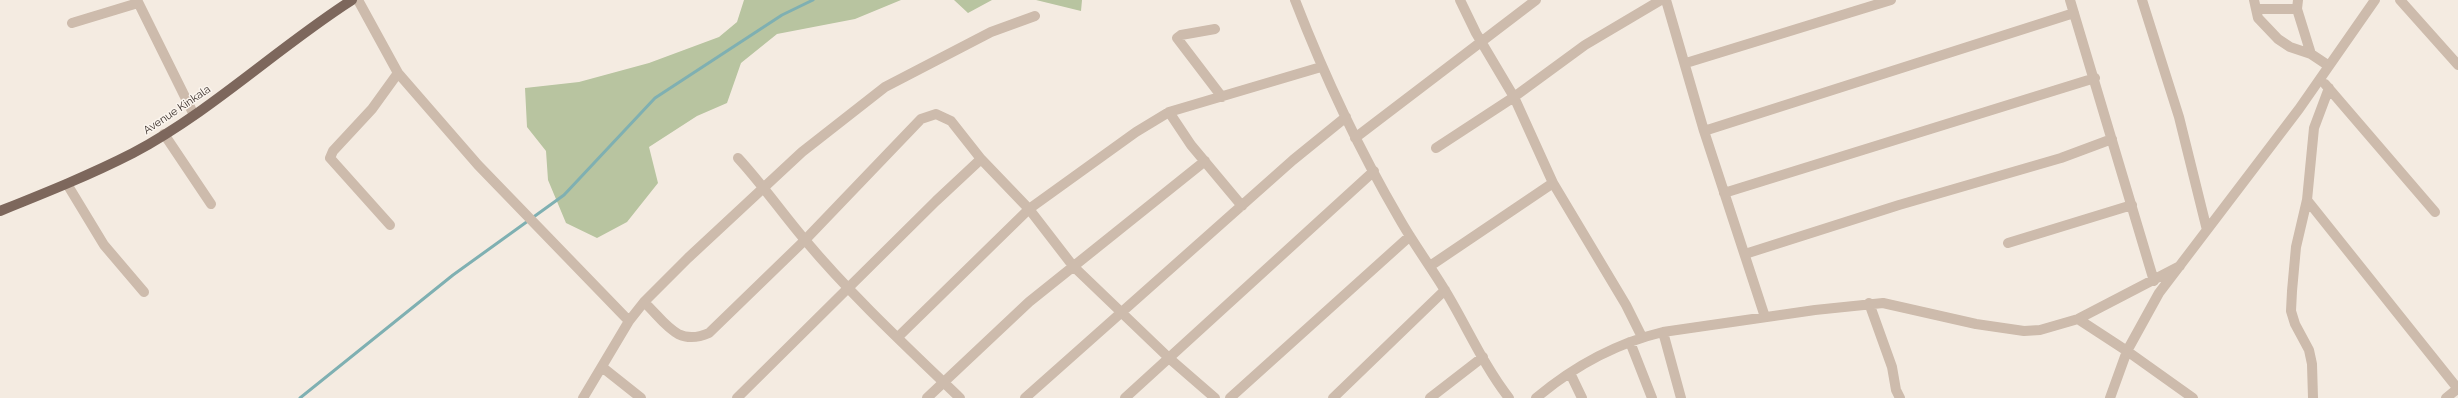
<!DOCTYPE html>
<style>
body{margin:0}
canvas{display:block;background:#f4ebe1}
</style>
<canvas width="2458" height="398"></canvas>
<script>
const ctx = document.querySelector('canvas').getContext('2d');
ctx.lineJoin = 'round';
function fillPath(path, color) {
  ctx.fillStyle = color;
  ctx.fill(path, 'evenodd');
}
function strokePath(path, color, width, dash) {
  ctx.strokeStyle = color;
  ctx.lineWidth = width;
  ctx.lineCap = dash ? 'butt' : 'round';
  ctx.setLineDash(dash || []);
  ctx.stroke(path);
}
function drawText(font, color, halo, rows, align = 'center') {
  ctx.font = font + ' Raleway,sans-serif';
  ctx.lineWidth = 3;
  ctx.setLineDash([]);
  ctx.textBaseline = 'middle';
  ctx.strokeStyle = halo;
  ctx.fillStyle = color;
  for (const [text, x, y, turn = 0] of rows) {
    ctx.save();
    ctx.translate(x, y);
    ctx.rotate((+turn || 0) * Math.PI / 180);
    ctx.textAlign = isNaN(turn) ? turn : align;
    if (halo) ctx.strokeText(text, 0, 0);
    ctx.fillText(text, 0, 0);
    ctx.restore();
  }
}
const green = new Path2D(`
 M744,0H901L855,19L777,34L741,63L727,103L697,116L649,147L658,183L627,222L597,238L566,223L548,180L546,151L527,127L525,88L579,82L649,63L719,37L737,22Z
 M954,0H992L968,13Z
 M1036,0H1082L1081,11Z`);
const stream = new Path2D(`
 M300,398L453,275L564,195L655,98L782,15L813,0`);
const minor = new Path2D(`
 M137,0L194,115
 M358,0L398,73L478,165L629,321
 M1295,0C1324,75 1358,148 1399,218C1413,243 1431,267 1446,292C1467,327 1484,366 1509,398
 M1460,0L1476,33L1514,97L1553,183L1626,305L1642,337
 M1666,0L1704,131L1765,317
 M2070,0L2154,281
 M2142,0L2179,117L2207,230
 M2254,0L2258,18L2278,39L2290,47L2311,54L2329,66
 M2298,0L2297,9L2311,54
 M2400,0L2458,65
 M2256,9H2297
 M72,23L138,3
 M1215,29L1181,35L1177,38L1222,97
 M1686,63L1891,0
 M2325,84L2435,212
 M1169,112L1191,145L1242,206
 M1704,131L2074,13
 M164,134L211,204
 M1355,138L1536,0
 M1436,148L1514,97L1585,45L1661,0
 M738,158C762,184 782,213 805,240C851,295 908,348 960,398
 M67,184L104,245L144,292
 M1724,193L2095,78
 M2307,200L2458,389
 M390,225L330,158L333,151L372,109L398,73
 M2008,243L2132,205
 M1745,254L1899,205L2061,158L2112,139
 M1430,266L1553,183
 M644,302C666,323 677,347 709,333L805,240L921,119L936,114L951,121L981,159L1029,209L1073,266L1170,359L1215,398
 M1869,303L1892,367L1896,390L1900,398
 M2078,319L2127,351L2193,398
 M1663,332L1681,398
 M898,337L1029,209L1136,132L1169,112L1321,67
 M1630,342L1652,398
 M602,367L641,398
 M1570,373L1582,398
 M583,398L629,321L644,302L688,258L802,152L885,87L991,32L1035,16
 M737,398L936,201L981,159
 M927,398L1029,302L1205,161
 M1025,398L1293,160L1346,117
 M1125,398L1374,171
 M1230,398L1410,236
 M1333,398L1445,290
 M1430,398L1483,357
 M1536,398C1573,367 1617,343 1663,332L1815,310L1883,303L1976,324L2024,331L2040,330L2078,319L2180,266
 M2110,398L2127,351L2159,293L2299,109L2375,0
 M2313,398L2312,364L2309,350L2295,324L2291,311L2292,291L2296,247L2307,200L2314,128L2329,88
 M2446,398L2457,389`);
const major = new Path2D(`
 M0,211C45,193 90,175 133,153C212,111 277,48 352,0`);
const streetNames = [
 ["Avenue Kinkala",177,110,-34]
];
fillPath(green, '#b8c4a0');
strokePath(stream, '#7fb0b2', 3);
strokePath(minor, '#cdbbac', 10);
strokePath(major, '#7d675c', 10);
drawText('11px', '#3b302b', '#fbf5ee', streetNames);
</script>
